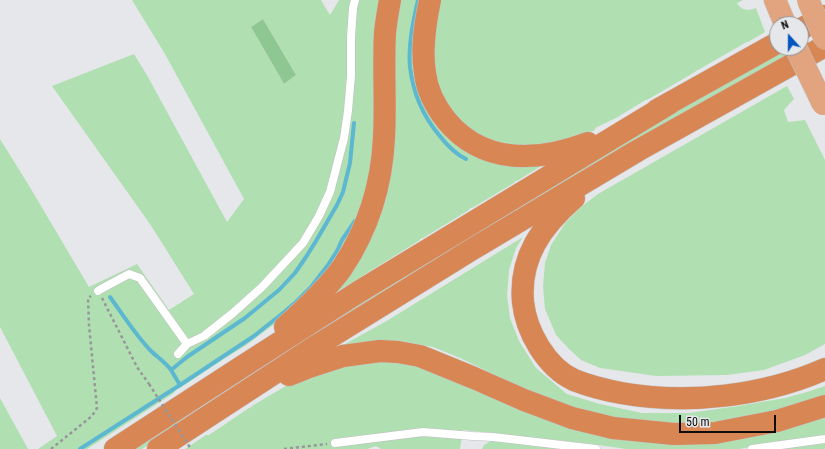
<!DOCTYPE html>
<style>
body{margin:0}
#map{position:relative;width:825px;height:449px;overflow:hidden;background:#e6e7eb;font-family:"Roboto Condensed",sans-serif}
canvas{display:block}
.north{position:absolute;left:769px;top:16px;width:40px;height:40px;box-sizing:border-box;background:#e6e7eb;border:1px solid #8f9093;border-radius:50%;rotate:339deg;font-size:11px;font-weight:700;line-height:16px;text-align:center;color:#0d0d0e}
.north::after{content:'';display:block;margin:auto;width:14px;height:18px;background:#0054be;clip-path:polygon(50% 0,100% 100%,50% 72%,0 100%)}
.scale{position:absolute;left:679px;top:415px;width:97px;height:18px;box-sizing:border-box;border:2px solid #0d0d0e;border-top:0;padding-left:5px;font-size:12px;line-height:14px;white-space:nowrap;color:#0d0d0e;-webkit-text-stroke:3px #e6e7eb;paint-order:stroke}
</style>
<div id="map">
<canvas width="825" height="449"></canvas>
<div class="north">N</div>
<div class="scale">50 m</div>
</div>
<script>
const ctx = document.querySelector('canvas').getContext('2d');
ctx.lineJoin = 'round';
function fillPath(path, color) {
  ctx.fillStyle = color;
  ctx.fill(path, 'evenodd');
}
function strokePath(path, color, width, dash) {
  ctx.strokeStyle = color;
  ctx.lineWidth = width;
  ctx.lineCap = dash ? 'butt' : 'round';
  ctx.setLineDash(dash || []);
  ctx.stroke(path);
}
const green = new Path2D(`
 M132,0H321L330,15L339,0H382L371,184L342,254L285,316L245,346L222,360L221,361L180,388L177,389L174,392V393L87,449H38L57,436L0,327V139L28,184L89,287L137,264L169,310L194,294L150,224L52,86L134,54L148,77L227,222L244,199L165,54ZM263,19L296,75L284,84L251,27Z
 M397,0H422L431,114L546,163L517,181H515L514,183L472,208H470L469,210L423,238L420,239V240L367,273H366L364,275L324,300L366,239Z
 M435,0H743L737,3C742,11 748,11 756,8L765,32L748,42H747L745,43L698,70H697L695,72L647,100H645L644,101L616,118L595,128V130L573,140L520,150L467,132L433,84Z
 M784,48H800L193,416L142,449H130L413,267Z
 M787,86L794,99L784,110L788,122L805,120L825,160V344L805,355L764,370L727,375L656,376L600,368L581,360L569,349L556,335L545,309L543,286L545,263L551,245L566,222L581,207L598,194Z
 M523,237L516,248L509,270L507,295L510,318L519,341L536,368L567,394L600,404L642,413H689L738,406L785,398L807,392L825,386V398L769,413L704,424H679L620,419L549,401L460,358L433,347L406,342L382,340L343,345L385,322Z
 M398,359L606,432L825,414V436L739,449H626L592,444L463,430L460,449H381L376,446L367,449H185L206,435H209L249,408L251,407L252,406L289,384L324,369Z
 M0,398L28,449H0Z
 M491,441H493L568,449H482L484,445Z
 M825,442V449H777Z`);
const forest = new Path2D(`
 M263,19L296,75L284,84L251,27Z`);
const stream = new Path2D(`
 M418,0C413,22 408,45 410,67C413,92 423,116 439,135C446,144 455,154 466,159
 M110,297C123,315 135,334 150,350C157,357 165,362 171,370
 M180,385L171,370L187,357L245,318L279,290L295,273L306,257L316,241L337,205L343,192L350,163L354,123
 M80,449L119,424L180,385L254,336L283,313L296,302L311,287L328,265L337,251L342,240L355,221`);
const path = new Path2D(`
 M102,298L137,367L149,384
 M51,449L92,416L97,408L89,325L88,298L91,296
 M284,449L327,444`);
const service = new Path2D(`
 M98,291L101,289L129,274L140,278L187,344L204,336L233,313L262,287L303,243L319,216L330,192L344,138L348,111L351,76V37L353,8L355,0
 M178,354L187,344
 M335,443L423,432L473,436L493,437L596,449
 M752,449L825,439`);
const primary = new Path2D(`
 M775,0L785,24`);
const trunk = new Path2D(`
 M430,0C425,24 421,49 425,73C427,90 435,106 446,120C483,165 537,162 588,143
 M801,29L825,16
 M657,110L777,43
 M574,198C542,226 519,257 523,302C526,331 546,367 574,380C589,386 605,390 621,393C687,405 764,396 825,369
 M285,327C304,310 327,289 342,268C368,229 382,184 384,137C386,102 383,68 385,33C386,22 388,11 390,0
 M289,375L309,367L343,356L380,351L398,352L420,356L474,378L524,400L572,418L613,428L674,434L715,433L777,421L825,406
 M115,449L243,366L360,291L670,103
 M158,449L316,346L471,250L637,151L825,46`);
const pathBridge = new Path2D(`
 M149,384L191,449`);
const primaryBridge = new Path2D(`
 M808,0L825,39
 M796,48L823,104`);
fillPath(green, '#b0dfb1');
fillPath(forest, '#8fc792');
strokePath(stream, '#5cb7d0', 4);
strokePath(service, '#bebfc2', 9);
strokePath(primary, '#c5c5c5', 23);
strokePath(trunk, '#c5c5c5', 23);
strokePath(path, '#97979a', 2.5, [3, 3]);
strokePath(service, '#fff', 8);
strokePath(primary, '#e1a47f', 22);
strokePath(trunk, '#d78654', 22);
strokePath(primaryBridge, '#c5c5c5', 23, []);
strokePath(pathBridge, '#97979a', 2.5, [3, 3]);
strokePath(primaryBridge, '#e1a47f', 22);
</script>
